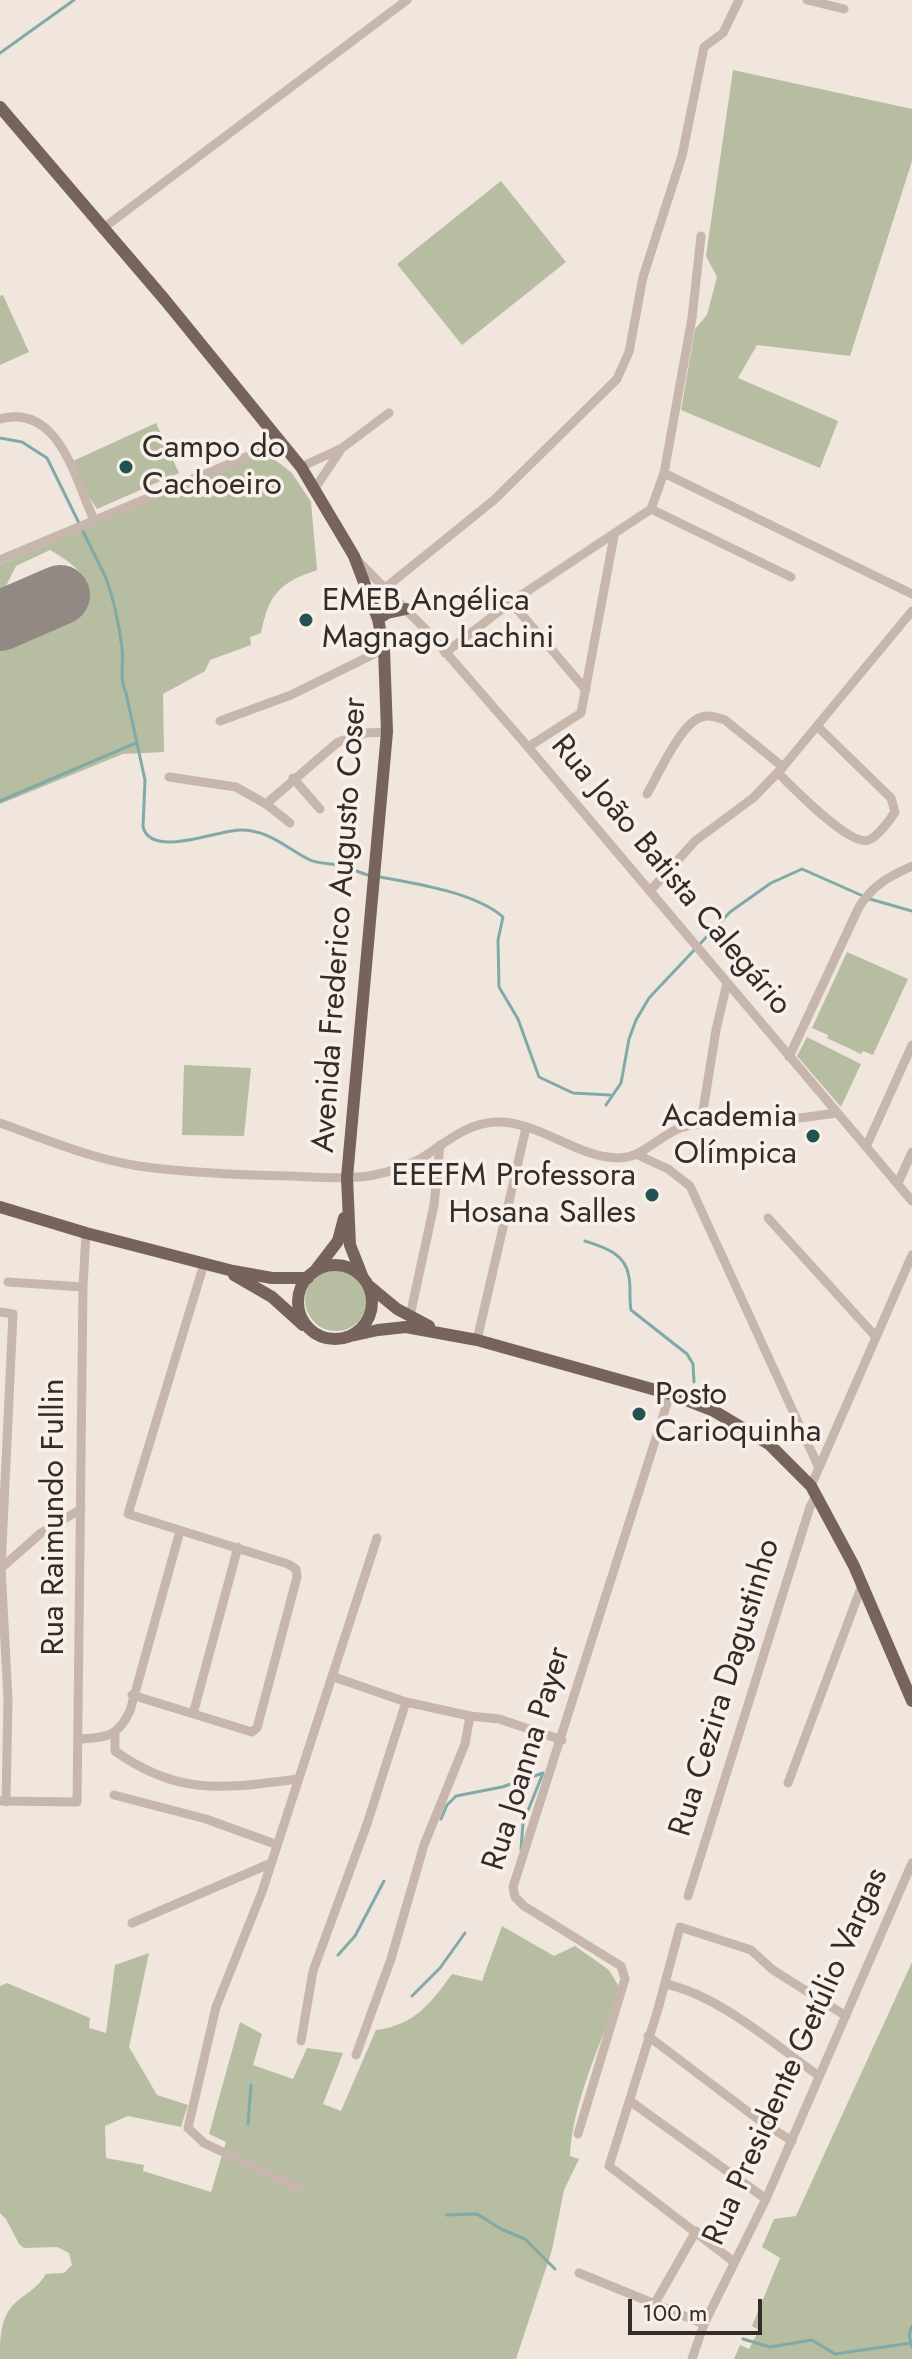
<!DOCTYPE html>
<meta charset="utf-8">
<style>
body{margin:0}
#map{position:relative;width:912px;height:2359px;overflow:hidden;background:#f0e6de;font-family:Jost,sans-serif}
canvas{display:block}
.scale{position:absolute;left:628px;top:2299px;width:134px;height:36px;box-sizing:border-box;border:4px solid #352c2a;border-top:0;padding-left:10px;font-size:24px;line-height:28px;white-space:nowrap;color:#352c2a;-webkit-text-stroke:6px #f8f0ea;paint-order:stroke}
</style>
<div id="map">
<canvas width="912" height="2359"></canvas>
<div class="scale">100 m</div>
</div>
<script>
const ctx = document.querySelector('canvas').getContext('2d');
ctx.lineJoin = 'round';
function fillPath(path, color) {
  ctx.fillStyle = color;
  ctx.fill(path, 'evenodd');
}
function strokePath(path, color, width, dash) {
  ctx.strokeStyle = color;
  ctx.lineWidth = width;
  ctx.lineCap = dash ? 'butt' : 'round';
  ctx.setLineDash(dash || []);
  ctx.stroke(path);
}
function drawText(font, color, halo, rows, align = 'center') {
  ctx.font = font + ' Jost,sans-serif';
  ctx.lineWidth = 7;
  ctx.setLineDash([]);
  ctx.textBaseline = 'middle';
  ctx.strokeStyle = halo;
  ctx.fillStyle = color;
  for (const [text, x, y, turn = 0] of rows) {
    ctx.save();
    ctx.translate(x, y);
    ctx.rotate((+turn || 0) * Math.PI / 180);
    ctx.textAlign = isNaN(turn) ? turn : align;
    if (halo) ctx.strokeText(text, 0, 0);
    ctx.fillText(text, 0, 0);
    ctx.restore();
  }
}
const green = new Path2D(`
 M733,70L912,109V161L850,356L757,345L738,378L838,421L820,468L681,410L695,329L707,315L717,277L706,256Z
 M501,181L566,262L462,345L397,264Z
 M3,295L29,352L0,365V296Z
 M156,423L179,473L97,509L83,488L73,461Z
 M265,452L292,473L311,502L317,570C279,583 269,594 261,633L250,637L251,645L210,660L205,671L163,694L164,752L123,754L0,804V644L87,607C93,575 73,564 50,550L16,566L0,598V565Z
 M847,952L908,979L873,1055L863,1051L861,1054L827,1038L828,1035L812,1028Z
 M807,1037L861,1064L841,1107L797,1056Z
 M184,1065L251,1068L244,1136L182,1135Z
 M305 1300a31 31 0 1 1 62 0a31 31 0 1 1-62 0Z
 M502,1926L554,1956L575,1946L609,1970L621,1990C602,2039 572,2104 570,2156L579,2159L564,2190L552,2250L516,2359H0C0,2340 0,2318 14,2304C28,2291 35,2291 46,2274L64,2273L72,2265L69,2253L57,2247L24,2248L19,2244L6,2219L0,2213V1986L7,1983L90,2018L89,2028L106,2033L115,1965L149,1953L129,2047L157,2095L188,2105L181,2127L128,2116L105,2126L106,2158L144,2165L143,2171L211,2192L226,2142L209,2134L240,2022L262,2034L253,2065L293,2079L307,2048L343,2053L323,2104L341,2111L376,2030C415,2025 430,2004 452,1974L482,1981Z
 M912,1962V2359H734L740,2345L749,2349L759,2330L752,2326L780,2258L762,2247L774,2219L796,2216Z`);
const stream = new Path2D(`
 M0,53L74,0
 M0,438L22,442L47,458L106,578C114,600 119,624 122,648C124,663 119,679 126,693L145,780L143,827C152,859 216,830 241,830C268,830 285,847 308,859C319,865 333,863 345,866C353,869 360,873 368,875
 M0,801L136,743
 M380,877C415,883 476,893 503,917L498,940L499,987L518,1019L539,1077L573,1093L610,1095
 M870,899L912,911
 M606,1105L621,1083L629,1039L636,1020L649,998L730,912L771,883L802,869L863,896
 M585,1241C603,1247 626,1253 629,1277C631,1288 629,1299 631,1310L687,1354L693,1364L694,1382
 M441,1819L447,1805L456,1796L502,1787L543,1773
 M521,1849L523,1823L543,1773
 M338,1955L355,1936L384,1881
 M412,1996L440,1968L465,1933
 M248,2124L251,2085
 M446,2215L477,2214L501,2229L525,2239L555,2269
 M912,2326L909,2335L912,2347
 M743,2339L770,2347L812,2340L835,2354L911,2343`);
const runway = new Path2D(`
 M0,621L60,595`);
const minor = new Path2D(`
 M807,0L844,9
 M102,229L407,0
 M0,419C59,403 75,479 94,520
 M301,467L342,448L389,413
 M664,473L912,594
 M315,488L340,451
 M651,509L791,577
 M0,560L282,442
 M357,560L429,633L528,747L912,1201
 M369,597L385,588L494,500L617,379L629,352L643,277L682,156L704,47L723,33L739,0
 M511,602L586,690
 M445,653L511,602L651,509L664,473L692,318L701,236
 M220,721L291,695L384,649
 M528,747L581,713L614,536
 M778,773C793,787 849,847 869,840C878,836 890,820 895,812L891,798L818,727
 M169,777L236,787L266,804L290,823
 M293,778L320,809
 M647,794C658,775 680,726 699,718C708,714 716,717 725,720L783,767
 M266,804L338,742L366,733L387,732
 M650,891L695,841L753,798L783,767L912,611
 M789,1057L859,907C873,885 888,877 912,866
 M0,1123C45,1139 92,1159 139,1166C188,1173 240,1175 290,1176C317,1177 347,1180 374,1175C389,1172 407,1166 420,1159C445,1144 464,1124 495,1122C537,1120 574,1156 616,1158C642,1159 657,1137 680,1128C698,1121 716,1124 734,1123C768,1122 802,1118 836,1113
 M701,1123L716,1030L727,983
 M866,1147L912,1045
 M638,1155L668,1169L690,1186L819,1468
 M898,1183L912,1152
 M768,1218L876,1337
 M8,1282L83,1287
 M0,1312L13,1314L1,1568L8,1699L6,1802
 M410,1316L434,1205L440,1145
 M477,1340L526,1128
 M811,1486L912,1255
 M0,1569L41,1533L81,1509
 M334,1677L406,1702L470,1716L499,1719L562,1740
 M132,1695L252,1732L257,1728L297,1577L296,1569L288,1564L128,1514L204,1264
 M193,1714L238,1547
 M115,1732V1751C179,1797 226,1788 298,1779
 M79,1739C106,1737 117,1738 130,1711L180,1531
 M788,1783L862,1585
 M114,1795L206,1819L275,1844
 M0,1801L77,1802L83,1287L86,1233
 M688,1896L810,1507L816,1496
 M132,1923L269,1864
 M665,1984C717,1994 775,2045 819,2076
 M648,2036L759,2120L792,2141
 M301,2041L313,1971L367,1824L406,1702
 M356,2055L391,1959L424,1845L465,1744L470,1716
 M630,2101L766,2199
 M578,2134L625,1979L621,1966L524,1906L515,1897L513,1887L670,1394
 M298,2188L204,2143L188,2128L216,2007L262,1892L377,1538
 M734,2262L609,2166L658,2009L680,1927L751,1950L773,1970L846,2016
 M579,2273L704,2324
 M655,2303L696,2231
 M692,2359L704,2324L766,2199L912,1863`);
const major = new Path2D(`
 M0,107L165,300L301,467L354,556L378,619L384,649L387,732L347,1177L350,1245L363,1278
 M378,619L387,613L406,609
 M0,1207L86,1233L233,1271L272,1278H308
 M298 1302a37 37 0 1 1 74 0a37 37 0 1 1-74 0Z
 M315,1271L338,1241L344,1218
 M234,1275L272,1297L303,1325
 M368,1285L397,1309L429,1326
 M346,1337L378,1330L406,1327L477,1340L670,1394L714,1411L769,1444L811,1486L854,1566L912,1701`);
const markers = [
 [126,467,8,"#245252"],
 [306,620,8,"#245252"],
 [813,1136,8,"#245252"],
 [652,1195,8,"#245252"],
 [639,1414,8,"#245252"]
];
const poiNames = [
 ["Campo do",142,449],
 ["Cachoeiro",142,486],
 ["EMEB Angélica",322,602],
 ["Magnago Lachini",322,639],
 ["Academia",797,1118,"right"],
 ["Olímpica",797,1155,"right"],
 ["EEEFM Professora",636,1177,"right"],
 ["Hosana Salles",636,1214,"right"],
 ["Posto",655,1396],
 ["Carioquinha",655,1433]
];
const streetNames = [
 ["Rua João Batista Calegário",670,876,50],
 ["Avenida Frederico Augusto Coser",341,925,-86],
 ["Rua Raimundo Fullin",55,1517,-90],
 ["Rua Cezira Dagustinho",726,1688,-73],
 ["Rua Joanna Payer",528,1759,-73],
 ["Rua Presidente Getúlio Vargas",797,2057,-66]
];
fillPath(green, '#b6bda0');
strokePath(stream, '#80aaa8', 3);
strokePath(runway, '#928984', 60);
strokePath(minor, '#c7b6ab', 9);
strokePath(major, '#75635c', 12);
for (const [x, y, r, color] of markers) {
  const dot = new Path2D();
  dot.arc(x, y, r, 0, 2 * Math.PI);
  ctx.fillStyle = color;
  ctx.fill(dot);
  strokePath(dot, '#f8f0ea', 3);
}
drawText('32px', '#352c2a', '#f8f0ea', poiNames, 'left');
drawText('32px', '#352c2a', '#f8f0ea', streetNames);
</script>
